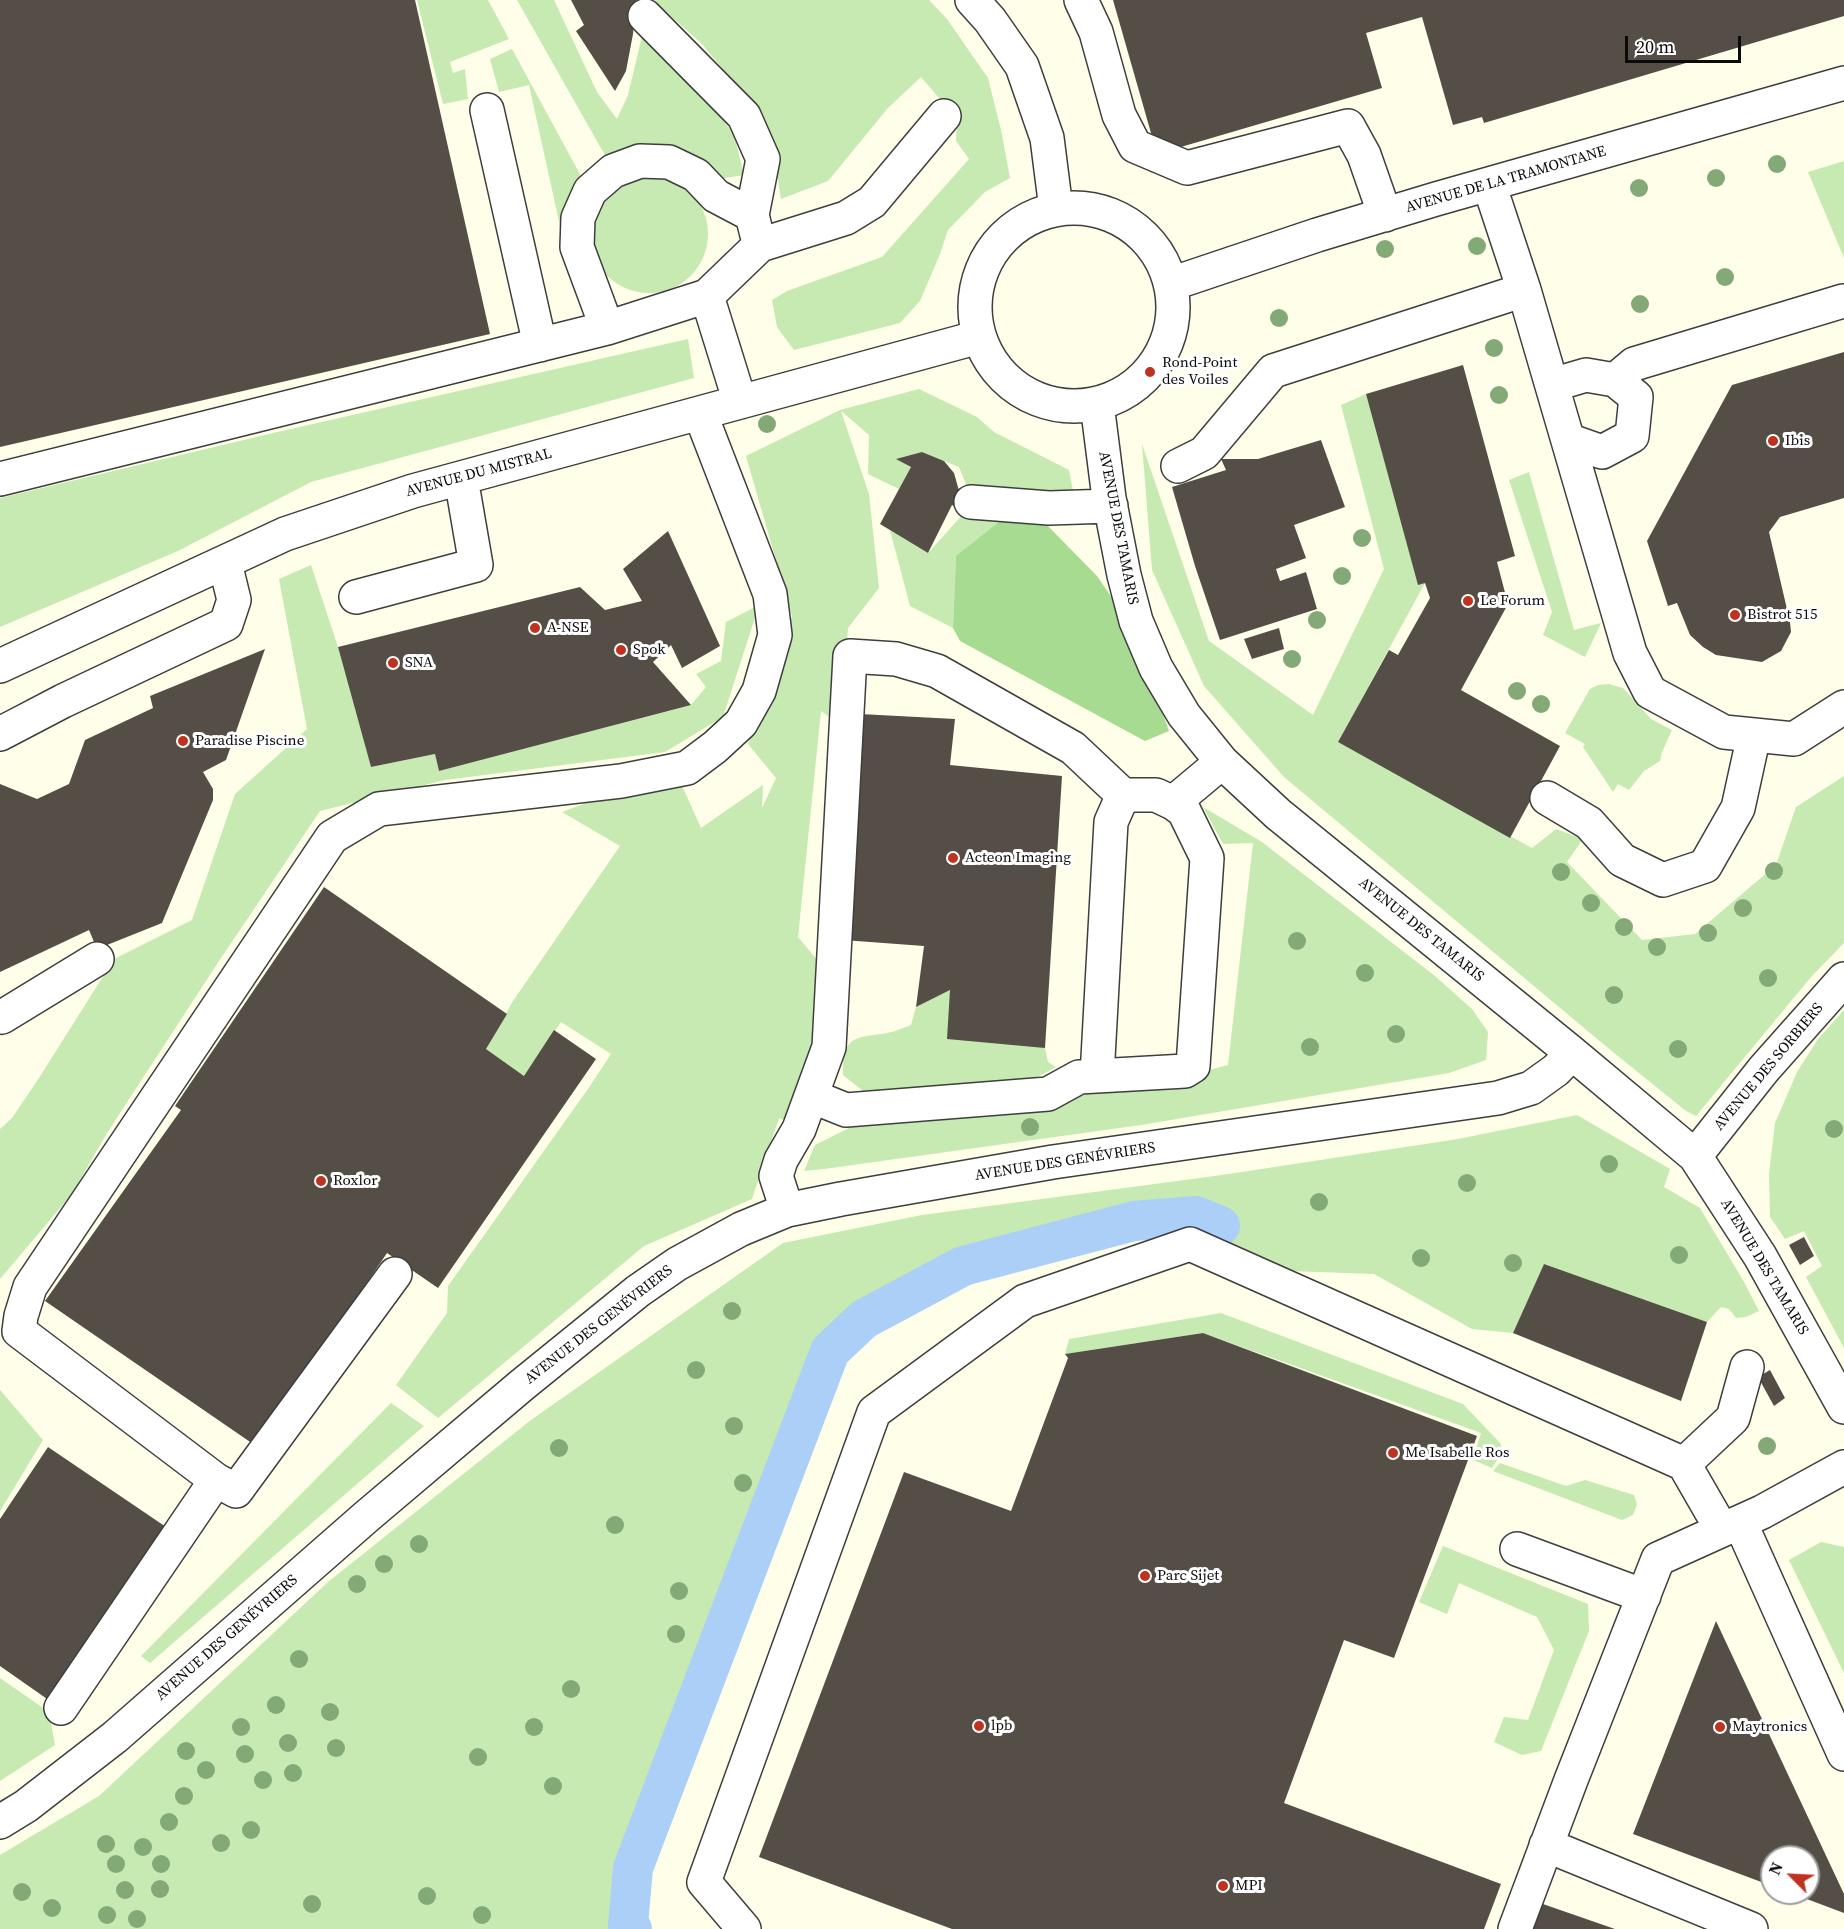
<!DOCTYPE html>
<meta charset="utf-8">
<style>
body{margin:0}
#map{position:relative;width:1844px;height:1929px;overflow:hidden;background:#fffee9;font-family:"Source Serif 4",serif}
canvas{display:block}
.north{position:absolute;left:1760px;top:1845px;width:60px;height:60px;box-sizing:border-box;background:#fff;border:2px solid #9d9d9d;border-radius:50%;rotate:294deg;font-size:16px;font-weight:700;line-height:24px;text-align:center;color:#0b0b0b}
.north::after{content:'';display:block;margin:auto;width:21px;height:27px;background:#bf3220;clip-path:polygon(50% 0,100% 100%,50% 72%,0 100%)}
.scale{position:absolute;left:1625px;top:36px;width:116px;height:27px;box-sizing:border-box;border:3px solid #0b0b0b;border-top:0;padding-left:8px;font-size:18px;line-height:21px;white-space:nowrap;color:#0b0b0b;-webkit-text-stroke:4px #fff;paint-order:stroke}
</style>
<div id="map">
<canvas width="1844" height="1929"></canvas>
<div class="north">N</div>
<div class="scale">20 m</div>
</div>
<script>
const ctx = document.querySelector('canvas').getContext('2d');
ctx.lineJoin = 'round';
function fillPath(path, color) {
  ctx.fillStyle = color;
  ctx.fill(path, 'evenodd');
}
function strokePath(path, color, width, dash) {
  ctx.strokeStyle = color;
  ctx.lineWidth = width;
  ctx.lineCap = dash ? 'butt' : 'round';
  ctx.setLineDash(dash || []);
  ctx.stroke(path);
}
function drawText(font, color, halo, rows, align = 'center') {
  ctx.font = font + ' "Source Serif 4",serif';
  ctx.lineWidth = 6;
  ctx.setLineDash([]);
  ctx.textBaseline = 'middle';
  ctx.strokeStyle = halo;
  ctx.fillStyle = color;
  for (const [text, x, y, turn = 0] of rows) {
    ctx.save();
    ctx.translate(x, y);
    ctx.rotate((+turn || 0) * Math.PI / 180);
    ctx.textAlign = isNaN(turn) ? turn : align;
    if (halo) ctx.strokeText(text, 0, 0);
    ctx.fillText(text, 0, 0);
    ctx.restore();
  }
}
const green = new Path2D(`
 M417,0H488L509,39L450,62L453,73L465,69L468,99L443,104Z
 M517,0H554L597,92L617,119L628,95L643,32L697,87L734,134L744,175L719,179L606,157Z
 M655,0H929L947,19L988,78L1001,130L1010,178L985,192L948,230L940,254L920,301L900,323L794,350L777,327L772,300L787,291L882,257L969,159L956,141L957,119L921,77L888,108L828,181L781,199L778,180L759,113L702,44L655,2Z
 M512,49L582,178L562,235L529,85L499,92L490,59Z
 M1844,161V258L1808,172Z
 M590 234a59 59 0 1 1 118 0a59 59 0 1 1-118 0Z
 M688,339L694,378L311,482L178,551L0,627V498L273,433Z
 M919,389L977,417L994,432L1069,470L1074,496L971,497L959,467L922,452L897,459L911,467L899,489L868,474L869,435L841,411L869,494L879,588L848,628L841,725L821,711L798,937L824,968L820,1045L789,1122L779,1118L752,1199L644,1246L438,1418L396,1385L447,1313L448,1286L590,1086L611,1054L561,1022L524,1076L486,1049L513,1001L620,846L562,812L675,770L701,828L763,785L762,808L776,778L748,744L792,616L746,456L840,410Z
 M1366,394L1425,583L1338,742L1532,848L1556,829L1583,839L1567,862L1642,940L1695,934L1776,865L1796,807L1844,776V943L1811,977L1696,1116L1686,1111L1608,1048L1284,777L1204,686L1152,570L1142,444L1209,641L1313,715L1384,569L1341,405Z
 M1529,472L1574,630L1601,623L1585,657L1543,635L1552,612L1509,480Z
 M965,512L999,522L1001,552L956,557L953,628L910,606L890,530L928,553Z
 M311,565L338,647L371,767L435,754L439,771L691,705L706,687L696,674L721,661L726,622L759,605L723,717L665,752L445,780L320,811L219,961L107,1133L72,1194L0,1279V1129L12,1118L39,1078L114,959L192,920L235,794L307,729L279,579Z
 M1609,684L1623,688L1651,719L1672,730L1662,752L1660,761L1644,771L1629,790L1618,784L1613,792L1583,747L1585,744L1565,733L1590,689L1598,685Z
 M1203,807L1262,842L1435,976L1472,1009L1488,1032L1486,1060L1449,1073L1141,1125L824,1169L804,1171L815,1145L867,1119L1082,1087L1134,1090L1228,1065L1253,843L1223,844Z
 M950,990L1045,1048L1048,1062L1056,1067L1041,1075L1019,1084L863,1091L843,1075C842,1031 859,1039 892,1032C899,1030 905,1027 911,1025L916,1007Z
 M1844,1010V1348L1806,1277L1822,1266L1804,1231L1785,1239L1770,1217L1769,1174L1775,1123L1797,1072L1818,1039Z
 M1577,1115L1670,1169L1664,1187L1700,1208L1744,1282L1759,1311L1746,1317L1736,1318L1729,1309L1721,1307L1707,1322L1544,1264L1513,1333L1472,1329L1374,1274L1290,1271L1229,1242L1225,1218L1194,1206L1122,1210L956,1259L868,1301L823,1348L626,1872L621,1926L623,1929H0V1855L99,1796L328,1582L531,1420L783,1243L922,1215L1222,1175L1458,1139Z
 M1221,1313L1463,1404L1501,1444V1454L1492,1468L1473,1460L1481,1433L1203,1333L1065,1354L1069,1339Z
 M0,1390L43,1440L0,1511Z
 M391,1403L424,1426L150,1663L141,1656Z
 M1500,1463L1566,1486L1585,1480L1634,1495L1637,1504L1633,1515L1622,1520L1493,1471Z
 M1821,1542L1844,1547V1673L1789,1560Z
 M1443,1546L1588,1604L1589,1631L1541,1751L1522,1755L1494,1742L1504,1717L1528,1720L1554,1650L1537,1617L1459,1583L1447,1614L1419,1602Z
 M0,1678L49,1712L55,1745L0,1781Z`);
const forest = new Path2D(`
 M1043,521L1097,576L1132,627L1169,731L1145,741L960,641L953,628L956,556L999,522Z`);
const canal = new Path2D(`
 M632,1929L628,1925L633,1868L830,1351L864,1319L963,1266L1134,1221L1196,1216L1220,1226`);
const building = new Path2D(`
 M0,0H415L490,334L0,447Z
 M571,0H636L633,34L626,71L615,91L576,31L584,25Z
 M1113,0H1844V16L1484,123L1482,117L1453,125L1422,17L1366,33L1382,88L1157,154Z
 M1844,352V498L1780,517L1769,532L1790,622L1791,632L1781,651L1762,662L1716,655L1703,647L1690,635L1677,603L1668,606L1647,541L1732,385Z
 M1463,365L1515,556L1497,562L1508,604L1461,690L1560,746L1510,838L1338,742L1389,650L1398,655L1430,598L1425,583L1418,585L1366,394Z
 M1321,440L1345,507L1294,525L1306,558L1276,569L1280,581L1306,572L1317,609L1220,640L1195,566L1172,487L1226,470L1221,459H1258Z
 M922,452L944,461L954,473L965,512L952,505L928,553L880,524L911,467L896,459Z
 M668,531L720,646L682,668L671,645L653,662L691,705L439,771L435,754L371,767L338,647L580,587L605,610L642,601L623,569Z
 M1279,628L1284,649L1252,659L1244,639Z
 M265,649L226,760L203,772L213,789V800L162,923L97,949L89,930L0,972V784L37,799L69,784L85,740L153,708L150,696Z
 M860,714L955,719L950,765L1062,776L1045,1048L947,1039L950,990L916,1007L924,946L843,940Z
 M324,887L507,1014L486,1049L524,1076L554,1030L596,1059L438,1288L387,1253L256,1446L45,1301L181,1110L175,1106Z
 M1804,1237L1814,1256L1800,1265L1789,1245Z
 M1544,1264L1707,1322L1681,1401L1513,1333Z
 M1203,1333L1477,1436L1394,1658L1344,1640L1284,1803L1501,1884L1484,1929H952L759,1857L904,1472L1011,1511L1068,1358L1065,1354Z
 M1770,1370L1785,1398L1774,1406L1758,1377Z
 M48,1447L169,1529L50,1701L0,1666V1519Z
 M1716,1621L1844,1894V1913L1791,1893H1808V1857H1772V1886L1633,1834Z
 M1540,1903L1615,1929H1530Z`);
const minor = new Path2D(`
 M972,0L990,20L1022,66L1047,138L1056,209
 M1081,0L1096,32L1119,115L1135,146L1187,168L1348,126L1364,155L1385,215
 M645,16L744,116L763,159L752,215L757,235
 M487,110L540,345
 M1489,184L1524,290L1630,653L1650,692L1724,732L1794,739L1844,707
 M975 307a99 99 0 1 1 198 0a99 99 0 1 1-198 0Z
 M752,215L716,196L696,175L669,162L640,161L613,171L590,191L578,218L577,247L607,328L707,296L760,245L846,218L872,202L944,116
 M1171,284L1317,235L1436,199L1844,83
 M707,296L740,402
 M1615,380L1634,364L1843,301
 M1552,385L1586,375L1615,380L1636,397L1632,436L1602,452L1568,440
 M1097,404L1109,498L1124,575L1136,621L1156,668L1184,715L1222,762L1278,814L1572,1053L1695,1156L1760,1256L1844,1407
 M1178,466L1204,453L1273,371L1524,290
 M0,479L607,328
 M971,502L1049,508L1111,506
 M356,597L476,565L461,478
 M0,666L285,534L413,491L979,337
 M0,734L63,701L226,624L234,600L225,563
 M1547,798L1589,823L1622,860L1663,880L1705,866L1738,808L1754,735
 M0,1016L2,1017L97,959
 M1097,1076L1111,822L1123,795
 M811,1096L846,1110L1048,1094L1079,1077L1185,1071L1193,1066L1207,858L1184,811L1173,803
 M1695,1156L1764,1069L1844,979
 M787,1210L776,1176L781,1160L799,1129L829,1047L850,656L896,659L937,671L1073,748L1123,795H1156L1173,803L1222,762
 M395,1274L236,1491L216,1480L19,1331L21,1316L30,1287L332,837L379,809L621,781L687,768L715,747L741,723L759,691L775,635L770,594L700,413
 M1684,1464L1733,1418L1747,1367
 M1740,1522L1844,1754
 M1517,1549L1644,1596
 M61,1708L216,1480
 M0,1822L26,1806L115,1737L366,1517L522,1385L638,1291L677,1264L741,1229L787,1210L841,1199L1053,1162L1498,1098L1531,1088L1556,1070L1572,1053
 M1546,1845L1751,1929
 M744,1929L704,1882L874,1412L1025,1301L1190,1244L1684,1464L1722,1530
 M1515,1929L1571,1780L1658,1559L1762,1512L1844,1467`);
const trees = [
 [1777,164],
 [1716,178],
 [1639,188],
 [1477,246],
 [1385,249],
 [1725,277],
 [1640,304],
 [1279,318],
 [1494,348],
 [1499,395],
 [767,424],
 [1362,538],
 [1342,576],
 [1317,620],
 [1292,659],
 [1517,691],
 [1541,704],
 [1774,871],
 [1561,872],
 [1591,903],
 [1743,908],
 [1624,927],
 [1708,933],
 [1297,941],
 [1657,947],
 [1365,973],
 [1768,978],
 [1614,995],
 [1396,1034],
 [1310,1047],
 [1678,1049],
 [1030,1127],
 [1834,1129],
 [1609,1164],
 [1467,1183],
 [1319,1202],
 [1679,1255],
 [1421,1258],
 [1513,1263],
 [732,1311],
 [696,1370],
 [734,1426],
 [1767,1446],
 [559,1448],
 [743,1483],
 [615,1525],
 [419,1544],
 [384,1564],
 [357,1584],
 [679,1591],
 [676,1634],
 [299,1659],
 [571,1689],
 [276,1705],
 [330,1712],
 [241,1727],
 [534,1727],
 [288,1743],
 [336,1748],
 [186,1751],
 [245,1754],
 [478,1757],
 [206,1770],
 [293,1773],
 [263,1780],
 [553,1786],
 [184,1796],
 [169,1822],
 [251,1830],
 [221,1843],
 [106,1844],
 [143,1847],
 [116,1864],
 [161,1864],
 [160,1889],
 [125,1890],
 [22,1892],
 [427,1896],
 [312,1904],
 [52,1908],
 [107,1915],
 [482,1915],
 [137,1919]
];
const markers = [
 [1150,372,6,"#bf3220"],
 [1773,441,6,"#bf3220"],
 [1468,601,6,"#bf3220"],
 [1735,615,6,"#bf3220"],
 [535,628,6,"#bf3220"],
 [621,650,6,"#bf3220"],
 [393,663,6,"#bf3220"],
 [183,741,6,"#bf3220"],
 [953,858,6,"#bf3220"],
 [321,1181,6,"#bf3220"],
 [1393,1453,6,"#bf3220"],
 [1145,1576,6,"#bf3220"],
 [979,1726,6,"#bf3220"],
 [1720,1727,6,"#bf3220"],
 [1223,1886,6,"#bf3220"]
];
const streetNames = [
 ["AVENUE DE LA TRAMONTANE",1506,180,-16],
 ["AVENUE DU MISTRAL",479,473,-15],
 ["AVENUE DES TAMARIS",1118,528,79],
 ["AVENUE DES TAMARIS",1421,930,39],
 ["AVENUE DES SORBIERS",1769,1067,-50],
 ["AVENUE DES GENÉVRIERS",1065,1162,-9],
 ["AVENUE DES TAMARIS",1764,1267,59],
 ["AVENUE DES GENÉVRIERS",599,1325,-38],
 ["AVENUE DES GENÉVRIERS",227,1638,-41]
];
const poiNames = [
 ["Rond-Point",1162,363],
 ["des Voiles",1162,380],
 ["Ibis",1785,441],
 ["Le Forum",1480,601],
 ["Bistrot 515",1747,615],
 ["A-NSE",547,628],
 ["Spok",633,650],
 ["SNA",405,663],
 ["Paradise Piscine",195,741],
 ["Acteon Imaging",965,858],
 ["Roxlor",333,1181],
 ["Me Isabelle Ros",1405,1453],
 ["Parc Sijet",1157,1576],
 ["lpb",991,1726],
 ["Maytronics",1732,1727],
 ["MPI",1235,1886]
];
fillPath(green, '#c6eab2');
fillPath(forest, '#a6db91');
strokePath(canal, '#accff8', 40);
fillPath(building, '#544e47');
strokePath(minor, '#3e3e3e', 36);
strokePath(minor, '#fff', 33);
ctx.fillStyle = '#83a977';
for (const [x, y] of trees) {
  ctx.beginPath();
  ctx.arc(x, y, 9, 0, 2 * Math.PI);
  ctx.fill();
}
for (const [x, y, r, color] of markers) {
  const dot = new Path2D();
  dot.arc(x, y, r, 0, 2 * Math.PI);
  ctx.fillStyle = color;
  ctx.fill(dot);
  strokePath(dot, '#fff', 2);
}
drawText('15px', '#0b0b0b', '#fff', streetNames);
drawText('15px', '#0b0b0b', '#fff', poiNames, 'left');
</script>
